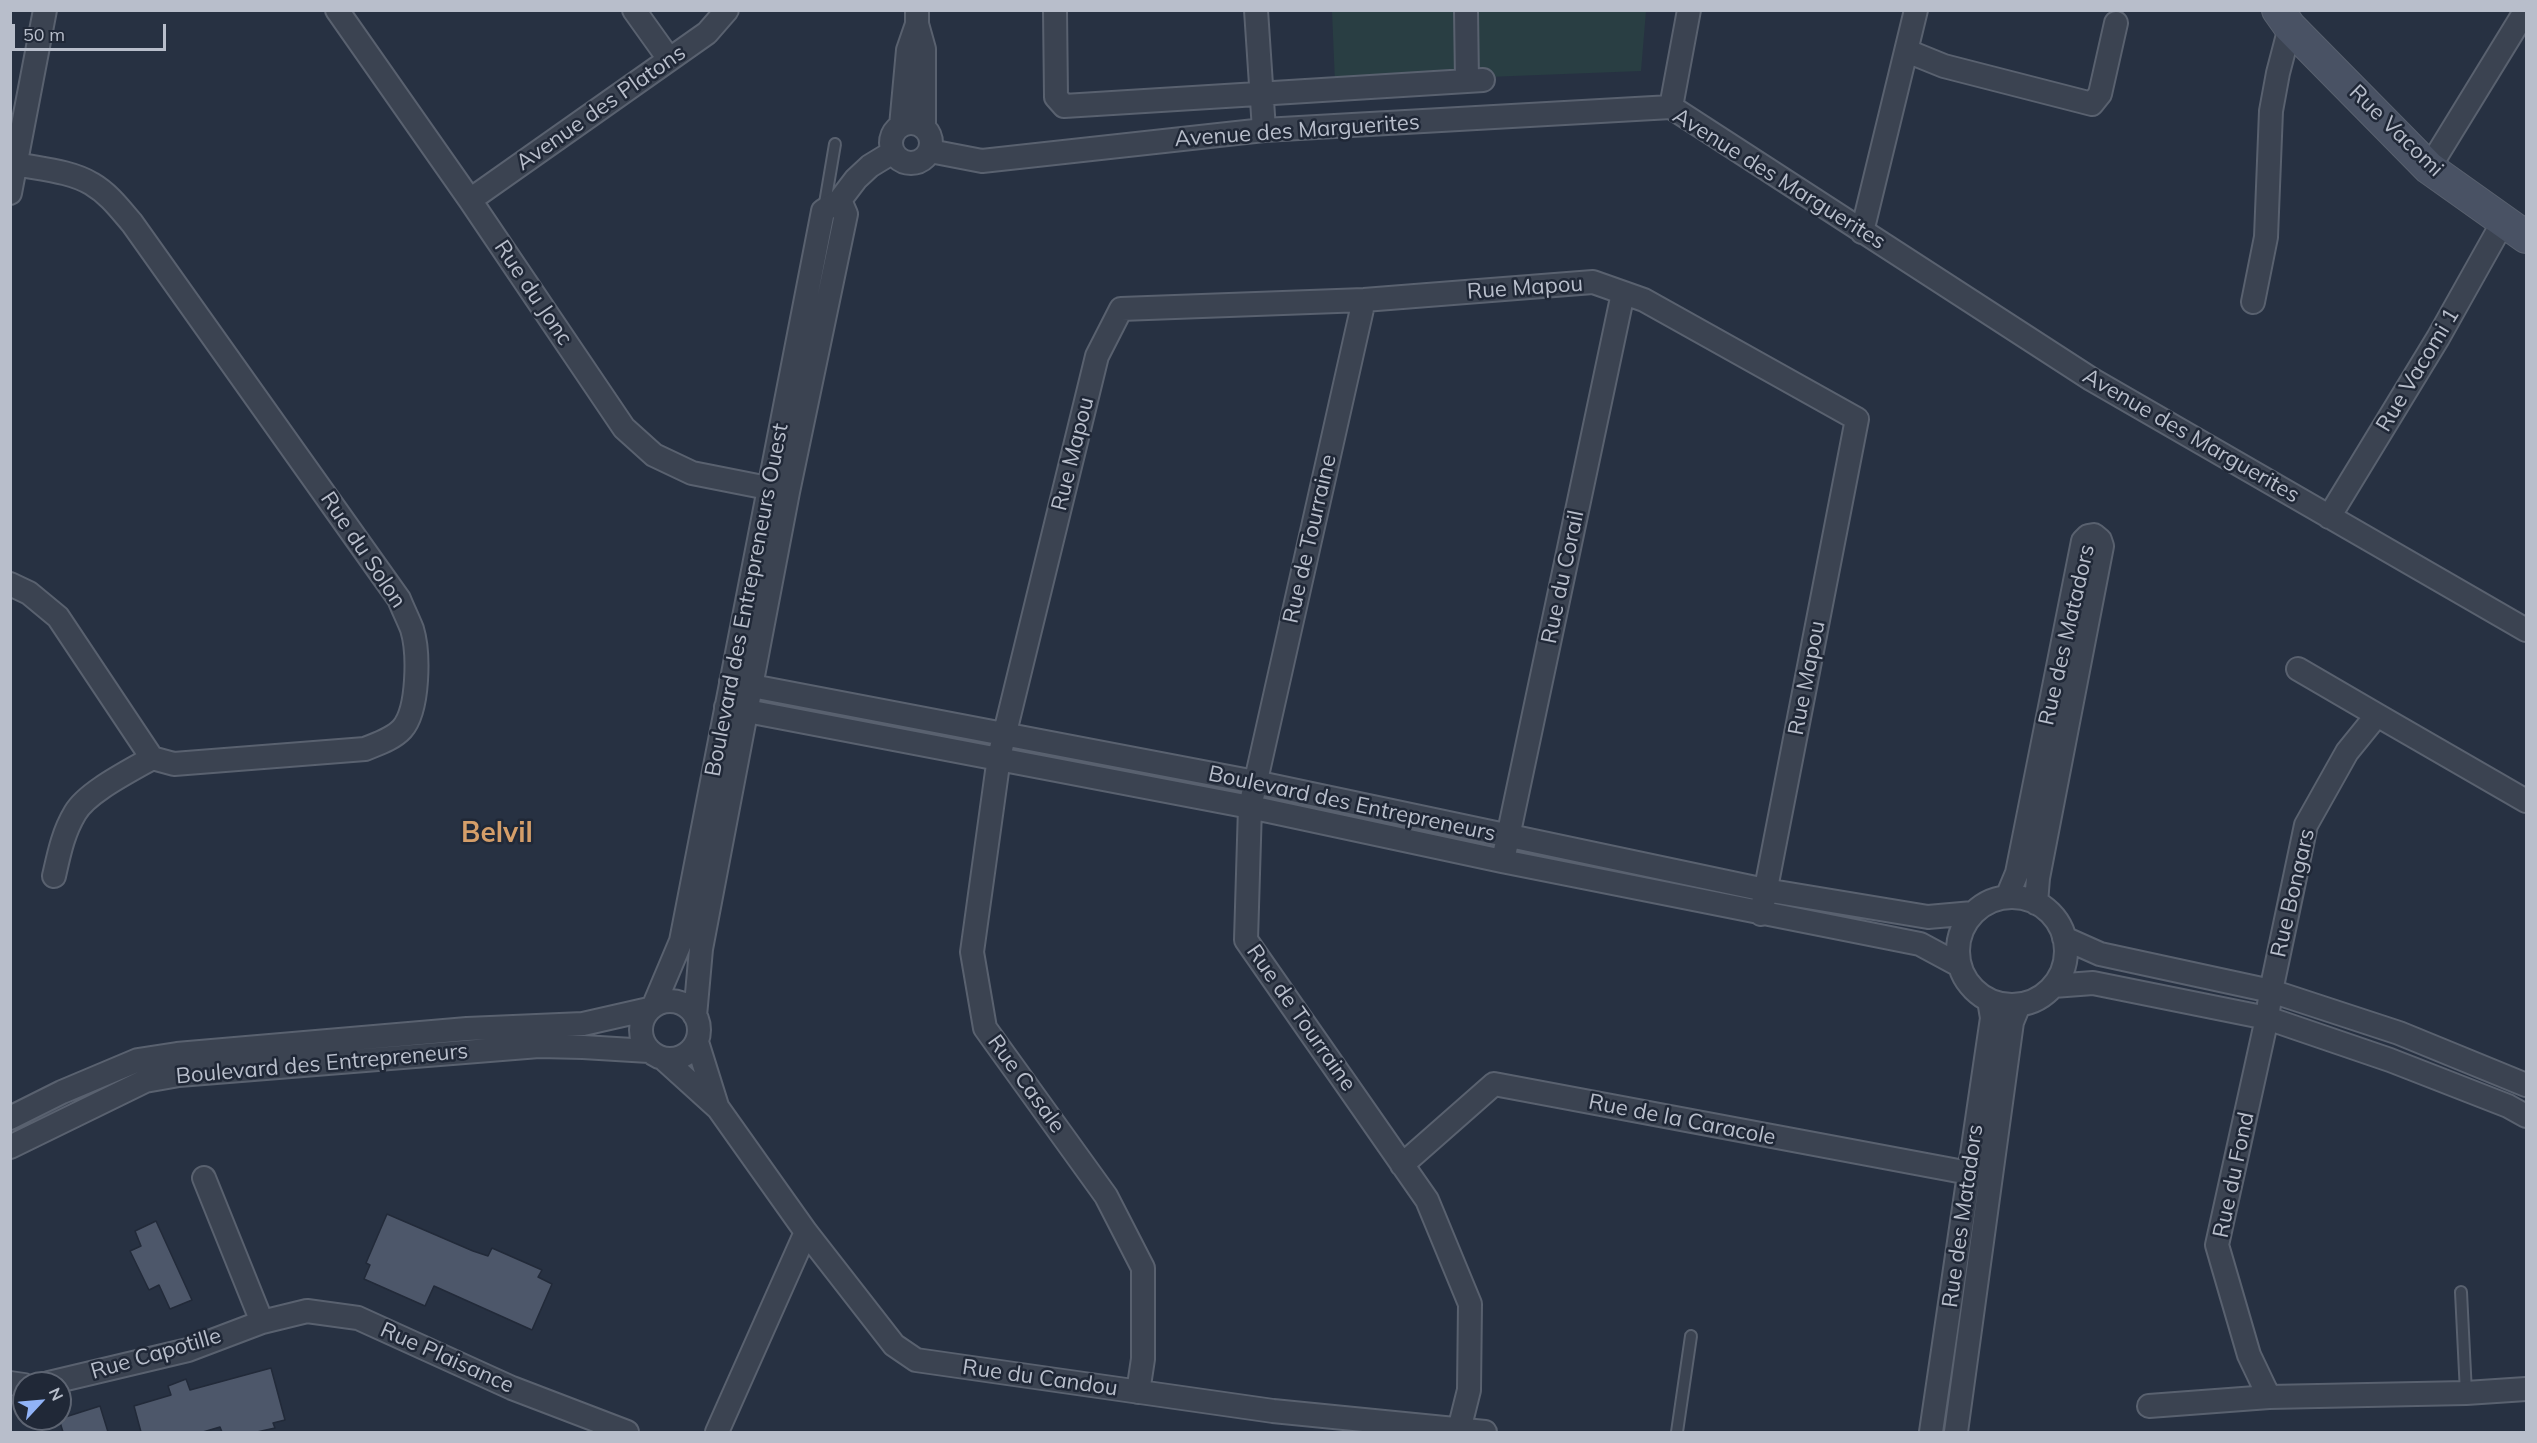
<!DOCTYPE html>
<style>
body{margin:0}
#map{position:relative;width:2537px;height:1443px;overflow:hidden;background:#273142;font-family:Mulish,sans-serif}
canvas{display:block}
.frame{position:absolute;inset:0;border:12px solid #b8becb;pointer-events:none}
.north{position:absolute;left:12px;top:1371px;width:60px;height:60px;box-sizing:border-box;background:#202837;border:2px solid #5d6472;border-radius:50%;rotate:64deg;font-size:16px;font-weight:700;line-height:24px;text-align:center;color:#b8becb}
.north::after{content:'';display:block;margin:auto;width:21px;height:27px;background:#91b3f7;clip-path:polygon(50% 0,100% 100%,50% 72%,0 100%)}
.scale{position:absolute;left:12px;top:24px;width:154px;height:27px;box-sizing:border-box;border:3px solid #b8becb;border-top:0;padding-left:8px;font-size:18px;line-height:21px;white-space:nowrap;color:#b8becb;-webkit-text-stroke:4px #202837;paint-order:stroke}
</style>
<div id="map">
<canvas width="2537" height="1443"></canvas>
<div class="frame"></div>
<div class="north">N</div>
<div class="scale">50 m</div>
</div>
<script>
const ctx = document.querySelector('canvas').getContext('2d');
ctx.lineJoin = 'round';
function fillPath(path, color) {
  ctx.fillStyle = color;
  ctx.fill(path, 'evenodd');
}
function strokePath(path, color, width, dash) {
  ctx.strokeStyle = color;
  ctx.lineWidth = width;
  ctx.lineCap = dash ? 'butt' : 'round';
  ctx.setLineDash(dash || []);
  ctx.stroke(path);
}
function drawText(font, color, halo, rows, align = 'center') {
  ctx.font = font + ' Mulish,sans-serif';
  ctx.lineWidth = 5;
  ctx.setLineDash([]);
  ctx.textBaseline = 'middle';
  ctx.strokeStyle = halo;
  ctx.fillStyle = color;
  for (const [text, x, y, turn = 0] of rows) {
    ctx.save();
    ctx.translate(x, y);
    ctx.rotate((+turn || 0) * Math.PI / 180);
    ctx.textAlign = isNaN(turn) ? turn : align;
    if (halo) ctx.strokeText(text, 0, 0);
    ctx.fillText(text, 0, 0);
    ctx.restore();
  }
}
const green = new Path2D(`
 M1332,11H1646L1641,71L1335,83Z`);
const building = new Path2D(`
 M387,1214L473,1251L488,1256L492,1248L542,1270L538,1277L552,1284L532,1330L434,1286L425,1306L364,1279L370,1265L366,1263Z
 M156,1221L192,1300L170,1309L159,1285L149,1290L130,1251L141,1246L135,1231Z
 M271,1368L285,1420L273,1423L275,1428L257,1432H222L220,1427L203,1432H141L134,1406L171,1395L168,1386L186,1379L190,1390Z
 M100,1406L108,1432H63L59,1419Z`);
const lane = new Path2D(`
 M824,209L835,144
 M2461,1292L2466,1393
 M1677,1432L1691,1336`);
const street = new Path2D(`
 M337,10L470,200L624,428L654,455L692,473L783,491
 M634,10L669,59
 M1055,10L1056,97L1064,106L1483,80
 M1256,10L1264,130
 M1466,10L1467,81
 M917,24L924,49V128
 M1907,51L1944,66L2092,104L2100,94L2116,23
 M1671,107L1689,10
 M891 143a20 20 0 1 1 40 0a20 20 0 1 1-40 0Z
 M901,126L908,50L917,24V10
 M930,151L982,161L1264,130L1671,107L2091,379L2526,630
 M2429,168L2526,10
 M10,193L45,10
 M470,200L707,33L727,10
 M1862,232L1916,10
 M1364,300L1250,807L1246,940L1427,1200L1470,1304L1469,1390L1459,1430
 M2253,302L2266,237L2271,111L2278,73L2290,27
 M2329,517L2438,338L2503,222
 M10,584L29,593L58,617L152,758L174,764L365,749C377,744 393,739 402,729C419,710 419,652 412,629C408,619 403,609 399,599L132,223C120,209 109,194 92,184C71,171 40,169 16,164
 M2298,669L2377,715
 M731,682L1255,782L1765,890L1928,917L1973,913
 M726,707L1250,807L1502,861L1920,944L1959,965
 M2526,801L2377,715L2347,752L2306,825L2271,991L2267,1018L2217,1245L2249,1355L2269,1397L2466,1393L2526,1389
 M1505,851L1623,293
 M54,876C59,854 63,833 75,813C87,792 130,771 152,758
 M2007,897L2017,873L2083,541L2088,536L2094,535L2100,540L2102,546L2038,878L2036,903
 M1958 951a54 54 0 1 1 108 0a54 54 0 1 1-108 0Z
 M2064,938L2100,954L2271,991L2399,1033L2526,1085
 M2053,986L2093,983L2267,1018L2390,1060L2508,1106L2526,1116
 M641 1030a29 29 0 1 1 58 0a29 29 0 1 1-58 0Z
 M654,1005L681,941L823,211L840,200L856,179L870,166L893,152
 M695,1016L701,949L788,492L846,214L840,200
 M697,1042L717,1106
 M665,1060L718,1108L806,1232L894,1345L916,1360L1273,1411L1485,1432
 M10,1118L62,1092L138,1060L177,1054L467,1029L583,1024L649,1009
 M10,1147L145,1081L179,1075L539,1046L583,1047L649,1051
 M1402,1165L1494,1084L1969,1173L1991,1175
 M204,1178L262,1322
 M10,1383L24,1385
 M49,1383L188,1350L262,1322L307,1311L358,1318L512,1388L627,1432
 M1138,1392L1143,1359V1268L1106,1196L985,1028L972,952L999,757L1097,356L1121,309L1364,300L1593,282L1644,300L1857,419L1761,914
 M2149,1406L2269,1397
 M717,1432L806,1232
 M1931,1432L1992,1018L1989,1000
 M1956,1432L2012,1022L2019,1005`);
const secondary = new Path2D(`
 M2278,10L2290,27L2429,168L2526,237`);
const streetNames = [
 ["Avenue des Platons",601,108,-35],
 ["Avenue des Marguerites",1297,131,-4],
 ["Rue Vacomi",2396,131,44],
 ["Avenue des Marguerites",1779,179,32],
 ["Rue Mapou",1525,288,-4],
 ["Rue du Jonc",533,293,56],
 ["Rue Vacomi 1",2418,370,-59],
 ["Avenue des Marguerites",2191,436,30],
 ["Rue Mapou",1073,454,-76],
 ["Rue de Tourraine",1310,539,-77],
 ["Rue du Solon",363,550,56],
 ["Rue du Corail",1563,577,-78],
 ["Boulevard des Entrepreneurs Ouest",747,600,-79],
 ["Rue des Matadors",2067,635,-77],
 ["Rue Mapou",1807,678,-79],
 ["Boulevard des Entrepreneurs",1352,804,12],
 ["Rue Bongars",2293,893,-77],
 ["Rue de Tourraine",1301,1018,55],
 ["Boulevard des Entrepreneurs",322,1064,-5],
 ["Rue Casale",1026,1084,54],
 ["Rue de la Caracole",1682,1120,11],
 ["Rue du Fond",2234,1175,-78],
 ["Rue des Matadors",1963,1216,-82],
 ["Rue Capotille",156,1354,-16],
 ["Rue Plaisance",447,1358,24],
 ["Rue du Candou",1040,1378,8]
];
const districtNames = [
 ["Belvil",497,834]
];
fillPath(green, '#293e43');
fillPath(building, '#4d576a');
strokePath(building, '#222a39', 1.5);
strokePath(lane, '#59616f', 14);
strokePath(street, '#59616f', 26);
strokePath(secondary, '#59616f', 34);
strokePath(lane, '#3b4351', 10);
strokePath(street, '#3b4351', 22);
strokePath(secondary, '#495264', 32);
drawText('22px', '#b8becb', '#202837', streetNames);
drawText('bold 28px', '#d59e69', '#202837', districtNames);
</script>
